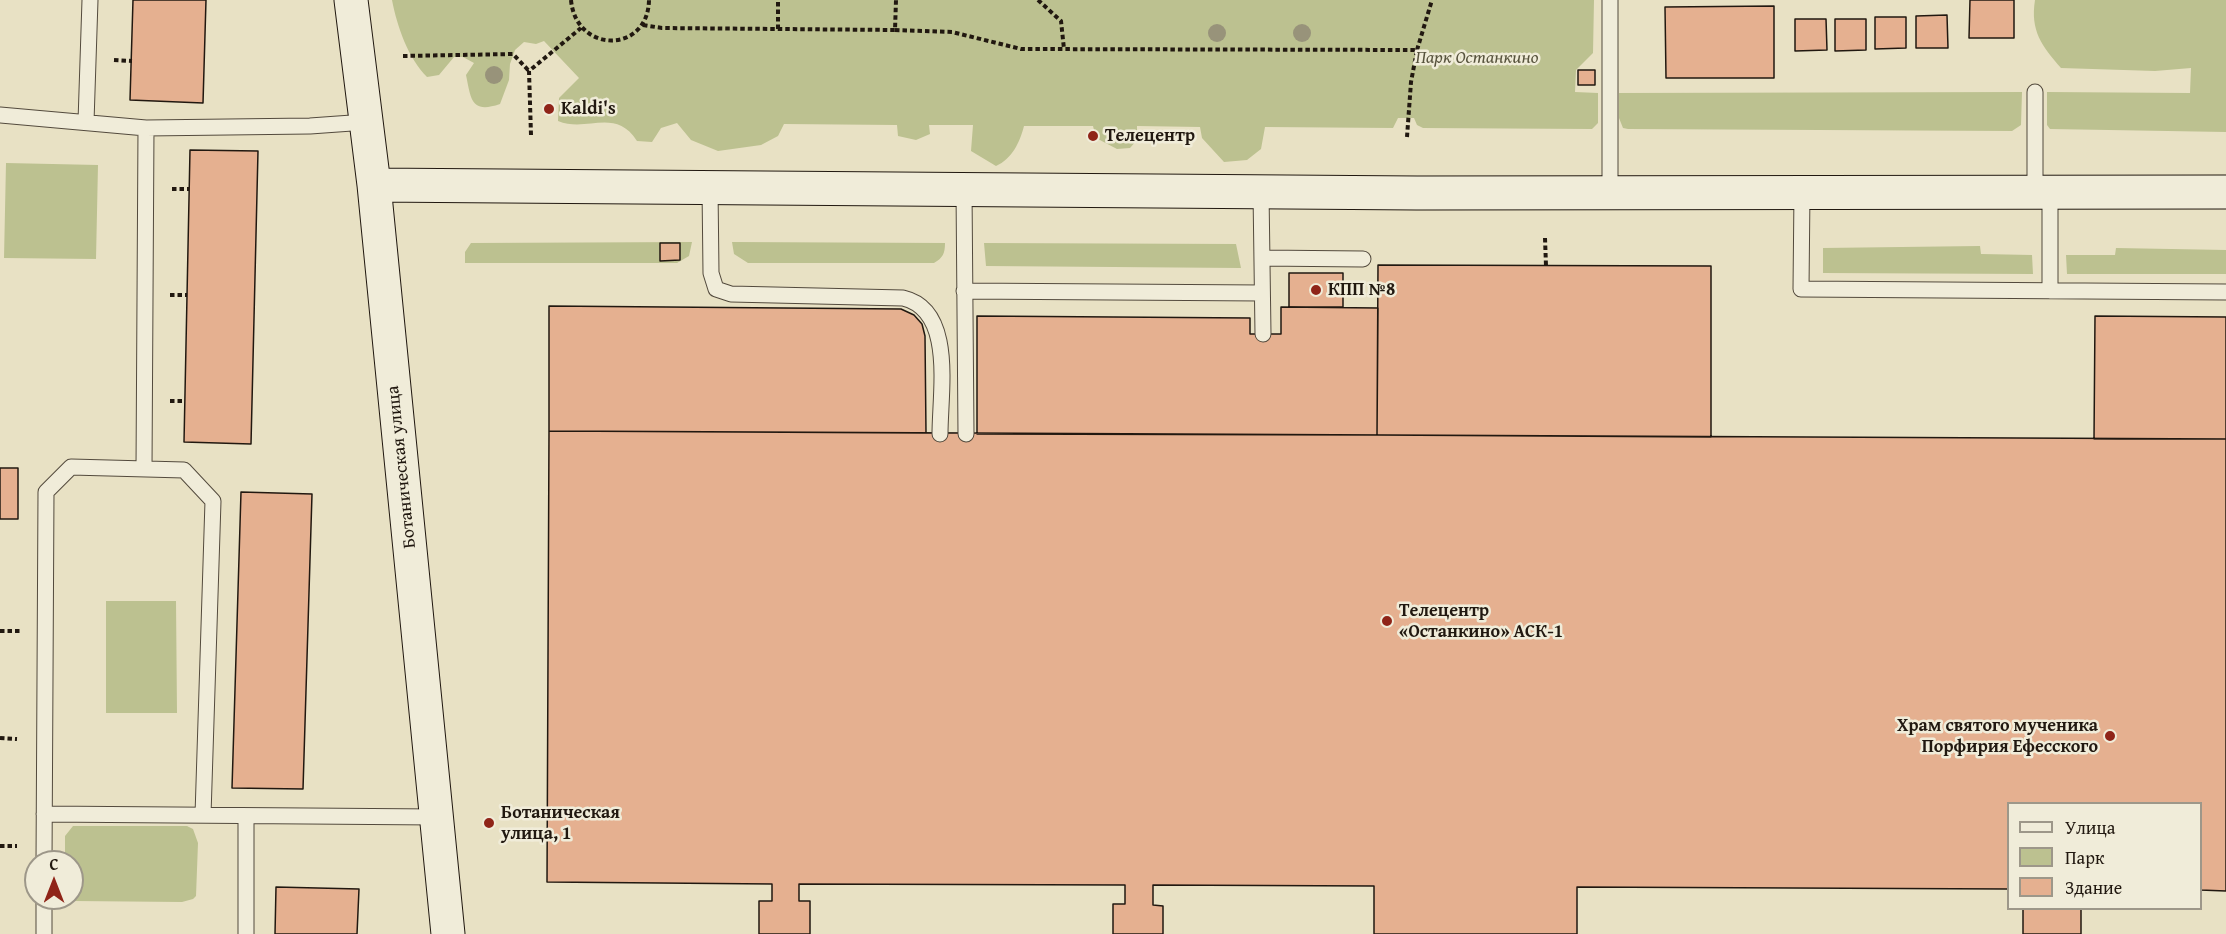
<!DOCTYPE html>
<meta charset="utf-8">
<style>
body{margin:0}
#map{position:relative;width:2226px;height:934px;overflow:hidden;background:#e8e1c4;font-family:"Gentium Book Plus",serif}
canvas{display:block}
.legend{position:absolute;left:2007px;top:802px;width:195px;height:108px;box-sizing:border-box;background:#f0ecd9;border:2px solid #9d9789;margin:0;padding:8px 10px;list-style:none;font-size:18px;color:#211810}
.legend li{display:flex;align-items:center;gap:12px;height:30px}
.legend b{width:30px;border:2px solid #9d9789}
.north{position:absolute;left:24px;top:850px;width:60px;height:60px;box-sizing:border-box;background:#f0ecd9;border:2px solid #9d9789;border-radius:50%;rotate:0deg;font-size:16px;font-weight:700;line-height:24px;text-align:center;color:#211810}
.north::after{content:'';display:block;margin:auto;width:21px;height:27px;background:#8f2418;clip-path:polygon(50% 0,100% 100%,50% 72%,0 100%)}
</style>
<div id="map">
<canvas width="2226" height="934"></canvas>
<ul class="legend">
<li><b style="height:8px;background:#f0ecd9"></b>Улица</li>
<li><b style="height:16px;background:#bcc190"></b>Парк</li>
<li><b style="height:16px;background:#e5b090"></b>Здание</li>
</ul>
<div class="north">С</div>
</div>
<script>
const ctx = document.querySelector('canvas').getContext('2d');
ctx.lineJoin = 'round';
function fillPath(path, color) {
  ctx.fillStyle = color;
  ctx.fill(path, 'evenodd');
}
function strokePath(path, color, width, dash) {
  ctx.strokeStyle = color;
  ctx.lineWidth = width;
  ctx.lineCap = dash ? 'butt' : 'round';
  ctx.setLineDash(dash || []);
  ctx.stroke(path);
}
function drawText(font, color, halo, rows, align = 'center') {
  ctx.font = font + ' "Gentium Book Plus",serif';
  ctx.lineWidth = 5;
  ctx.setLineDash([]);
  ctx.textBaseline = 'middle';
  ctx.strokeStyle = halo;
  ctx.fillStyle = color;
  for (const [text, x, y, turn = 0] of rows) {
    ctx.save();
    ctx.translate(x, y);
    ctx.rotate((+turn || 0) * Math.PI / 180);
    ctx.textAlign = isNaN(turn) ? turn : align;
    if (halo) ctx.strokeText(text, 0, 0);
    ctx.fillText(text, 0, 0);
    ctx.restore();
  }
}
const green = new Path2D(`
 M392,0H1594L1593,53L1576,70L1575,92L1598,93V123L1592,129L1423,128L1417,125L1414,118H1398L1393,128L1265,127L1261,149L1247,160L1224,162L1202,138L1200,127L1137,126V140L1130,148L1117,149L1096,138L1093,126H1024C1020,142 1012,159 996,166L971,151L973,125H929L930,134L916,140L898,136L897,125L784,124L778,136L761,145L718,151L691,140L677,123L661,128L652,142L637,141C615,107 587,133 558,121L559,98L579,78L544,41L536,44L524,42L515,50L510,64L509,80L500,104C471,114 471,99 466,75L474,63L463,57H454L439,75L427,77C408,58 397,26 392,0Z
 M2035,0H2226V132L2050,129L2047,125V92L2190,93L2191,68L2155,71L2061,68C2042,46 2030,31 2035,0Z
 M2022,92L2021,125L2012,131L1628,129L1623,128L1619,118V93Z
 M6,163L98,165L96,259L4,258Z
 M692,242L689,256L677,263H465V252L471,243Z
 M732,242L945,243C945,253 943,258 934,263H748L734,254Z
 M984,243L1236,244L1241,268L986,266Z
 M1980,246L1981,254L2032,255L2033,274L1823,273V248Z
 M2116,248L2226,250V274H2067L2066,255H2115Z
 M106,601H176L177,713H106Z
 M73,826H187L193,829L198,843L196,896L193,899L182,902L74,901L70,898L72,862H65V836Z`);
const building = new Path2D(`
 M133,0H206L203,103L130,100Z
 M1970,0H2014V38H1969Z
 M1774,6V78H1666L1665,7Z
 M1947,15L1948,48H1916V16Z
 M1875,17H1906V48L1875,49Z
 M1795,19H1826L1827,50L1795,51Z
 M1835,19H1866V50L1835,51Z
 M1578,70H1595V85H1578Z
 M190,150L258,151L251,444L184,442Z
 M660,243H680V260L660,261Z
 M1378,265L1711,266V437L1377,435Z
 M1289,273H1343V307H1289Z
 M549,306L901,309L914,315L922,324L925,336L926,433L549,431Z
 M1281,307L1378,308L1377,435L977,434V316L1250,318V334H1281Z
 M2095,316L2226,317V439H2094Z
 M549,431L2226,439V891L2200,890V804H2008V889L1577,887V934H1374V886L1153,885V905L1163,906V934H1113V904H1125V885L799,884V901H810V934H759V901H772V884L547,882Z
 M0,468H18V519H0Z
 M241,492L312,494L303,789L232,788Z
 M276,887L359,889L357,934H275Z
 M2023,908H2081V934H2023Z`);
const path = new Path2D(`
 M571,0C576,54 648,54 649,0
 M1038,0L1061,21L1064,49
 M643,25L662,28L895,30L896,0
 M778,29V0
 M895,30L952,32L1021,49L1417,50L1411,82L1407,137
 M1417,50L1432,0
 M403,56L513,54L529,71
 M114,60L132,61
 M531,135L529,71L581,28
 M172,189H189
 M1545,238L1546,266
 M170,295H187
 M170,401H185
 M0,631H20
 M0,738L17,739
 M0,846H17`);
const lane = new Path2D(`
 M0,115L146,128L310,126L366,122
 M86,122L90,0
 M710,188L711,273L716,289L731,294L903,298C955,310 940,391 940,434
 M964,189L966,434
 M1261,192L1263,334
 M1610,192V0
 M1802,192L1801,289L2226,292
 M2035,192V92
 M2050,192V291
 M1262,258L1363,259
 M964,291L1262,293
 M144,468L146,128
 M44,814L437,817
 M44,862L46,492L71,467L184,470L213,501L203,815
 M44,934V898
 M246,934V816`);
const secondary = new Path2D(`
 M351,0L374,185L448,934
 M374,185L1417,193L2226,192`);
const trees = [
 [1217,33],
 [1302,33],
 [494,75]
];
const markers = [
 [549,109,6,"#8f2418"],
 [1093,136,6,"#8f2418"],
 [1316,290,6,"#8f2418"],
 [1387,621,6,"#8f2418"],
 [2110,736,6,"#8f2418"],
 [489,823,6,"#8f2418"]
];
const parkNames = [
 ["Парк Останкино",1477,58]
];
const poiNames = [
 ["Kaldi's",561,109],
 ["Телецентр",1105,136],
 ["КПП №8",1328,290],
 ["Телецентр",1399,611],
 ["«Останкино» АСК-1",1399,632],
 ["Храм святого мученика",2098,726,"right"],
 ["Порфирия Ефесского",2098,747,"right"],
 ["Ботаническая",501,813],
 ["улица, 1",501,834]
];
const streetNames = [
 ["Ботаническая улица",402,467,-96]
];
fillPath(green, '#bcc190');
fillPath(building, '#e5b090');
strokePath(building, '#211810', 1.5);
strokePath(lane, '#534a3d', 17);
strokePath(secondary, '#211810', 35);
strokePath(path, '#211810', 4, [4.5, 3]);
strokePath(lane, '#f0ecd9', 15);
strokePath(secondary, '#f0ecd9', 33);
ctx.fillStyle = '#98937a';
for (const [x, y] of trees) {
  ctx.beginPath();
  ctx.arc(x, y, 9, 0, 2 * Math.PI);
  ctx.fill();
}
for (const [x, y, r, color] of markers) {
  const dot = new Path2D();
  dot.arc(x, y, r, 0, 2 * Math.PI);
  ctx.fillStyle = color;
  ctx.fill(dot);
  strokePath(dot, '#f0ecd9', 2);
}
drawText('italic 18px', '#57533d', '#f0ecd9', parkNames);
drawText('bold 18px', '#211810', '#f0ecd9', poiNames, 'left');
drawText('18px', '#211810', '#f0ecd9', streetNames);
</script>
